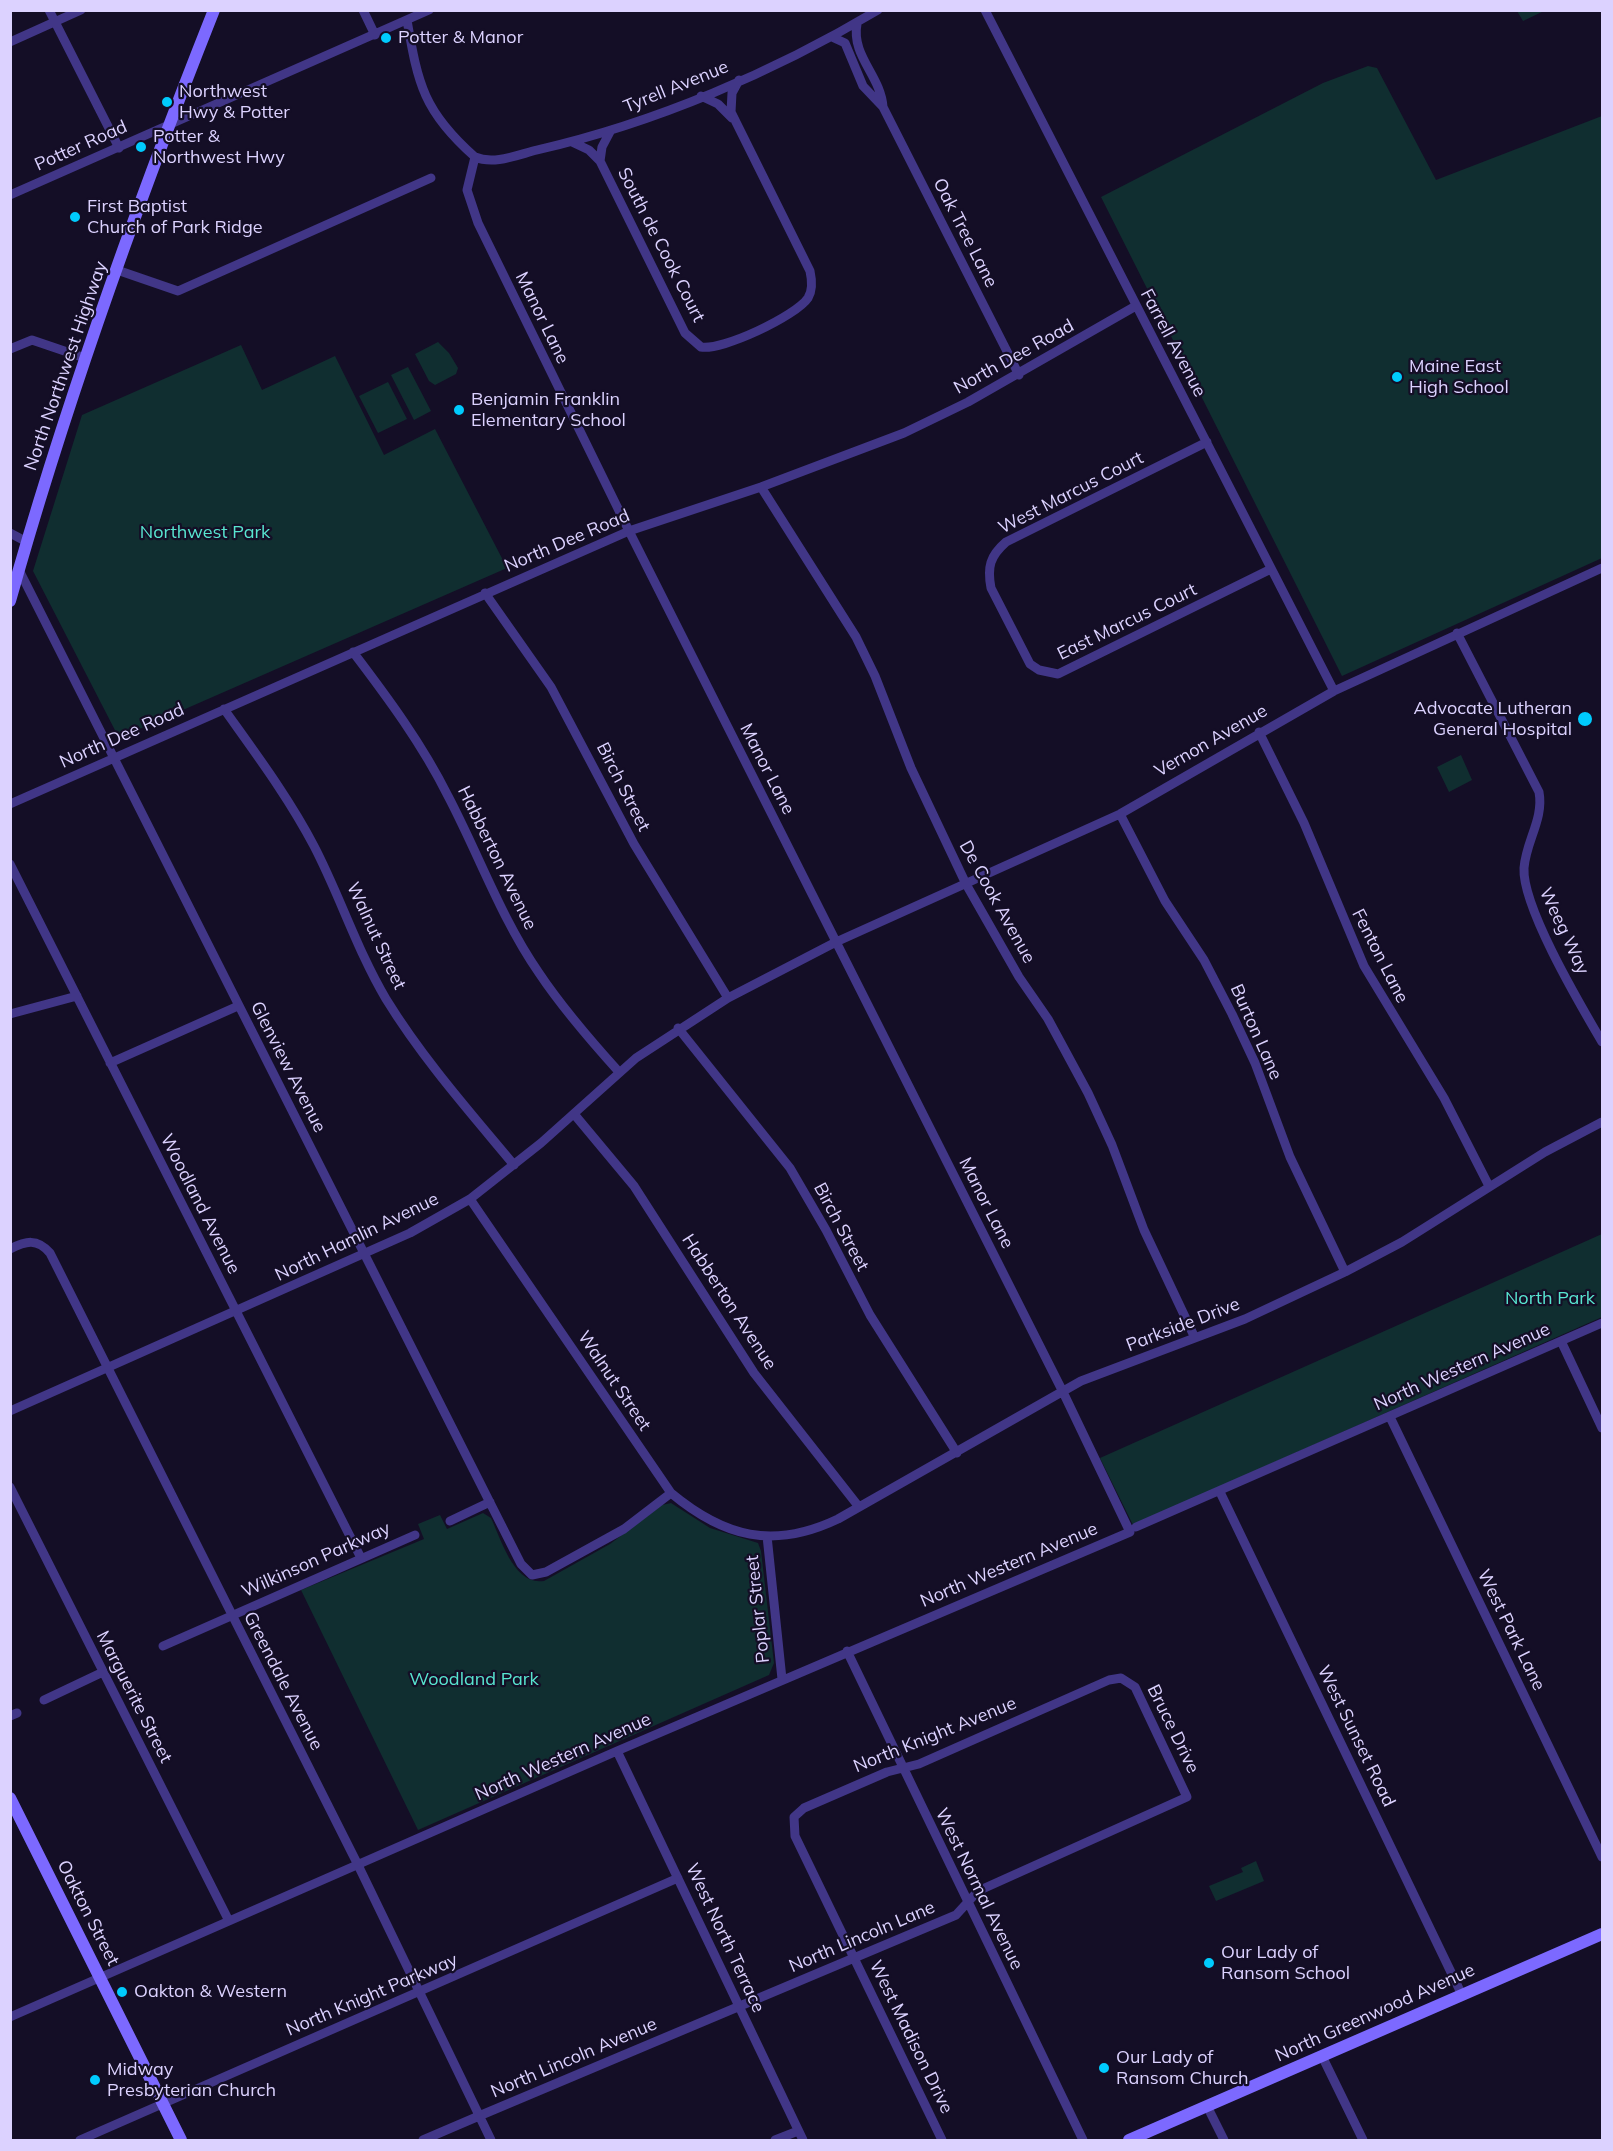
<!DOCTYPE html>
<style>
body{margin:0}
#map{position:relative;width:1613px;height:2151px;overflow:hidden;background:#140e26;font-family:Mulish,sans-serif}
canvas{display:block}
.frame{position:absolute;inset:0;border:12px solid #dcd2ff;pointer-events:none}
</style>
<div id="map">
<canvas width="1613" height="2151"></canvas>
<div class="frame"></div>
</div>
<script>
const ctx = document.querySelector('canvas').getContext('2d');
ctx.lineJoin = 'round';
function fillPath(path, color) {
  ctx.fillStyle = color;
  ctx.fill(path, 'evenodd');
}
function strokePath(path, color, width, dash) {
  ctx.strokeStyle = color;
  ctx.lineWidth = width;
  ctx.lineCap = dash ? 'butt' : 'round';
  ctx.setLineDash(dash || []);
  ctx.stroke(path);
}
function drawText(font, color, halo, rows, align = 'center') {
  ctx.font = font + ' Mulish,sans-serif';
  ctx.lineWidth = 4.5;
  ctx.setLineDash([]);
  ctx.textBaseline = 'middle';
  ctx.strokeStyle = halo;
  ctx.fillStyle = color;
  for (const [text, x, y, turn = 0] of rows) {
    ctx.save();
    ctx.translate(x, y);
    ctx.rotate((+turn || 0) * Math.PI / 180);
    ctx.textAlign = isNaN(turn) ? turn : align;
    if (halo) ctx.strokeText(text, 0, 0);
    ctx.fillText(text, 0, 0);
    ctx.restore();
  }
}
const green = new Path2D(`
 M1517,11H1544L1523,21Z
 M1368,66L1377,68L1436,180L1602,116V558L1342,676L1101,197L1323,83Z
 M438,342L449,353L458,368L456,374L435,385L429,381L415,354Z
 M241,345L262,390L335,356L384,455L435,429L507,568L119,738L33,571L82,415Z
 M408,367L431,411L414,420L391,375Z
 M388,382L407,419L378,433L359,396Z
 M1461,755L1472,780L1449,792L1437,767Z
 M1602,1234V1317L1133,1525L1100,1458Z
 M671,1503L710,1528L758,1543L761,1551L774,1663L769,1675L418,1830L301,1590L424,1539L418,1524L440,1515L447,1529L483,1513L491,1518C501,1539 514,1586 544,1581L610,1544L662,1505Z
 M1256,1861L1264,1881L1216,1901L1209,1886L1243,1872L1241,1868Z`);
const minor = new Path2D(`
 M49,10L119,148
 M363,10L375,35
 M985,10C1100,238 1217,465 1334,691
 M857,24C851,56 881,76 883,107L1019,375
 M832,37L845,43L863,86L883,107
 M10,42L81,10
 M701,96L718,104L732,118
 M572,142L589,150L600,161L685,333L701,347C722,351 796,316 808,298C813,290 812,280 810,271L731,112L732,93L739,80
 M475,157C494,165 517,155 537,150C655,123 774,72 878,10
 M600,161L602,147L611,130
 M10,195L429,10
 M117,270L178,291L431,178
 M10,349L32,340L85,358
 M1207,442L1006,542C990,556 987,567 991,588L1030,664L1039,670L1058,674L1271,569
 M761,487L856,637L875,676L911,768L966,884L1019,977L1048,1019L1088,1093L1112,1145L1144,1230L1195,1338
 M10,533L27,542
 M19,570L521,1564L532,1575L546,1572L624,1529L671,1493
 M485,593L551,687L634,844L728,998
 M1457,633L1539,792C1544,819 1526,841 1524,868C1522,907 1581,1006 1602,1042
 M353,652C388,698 422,744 448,796C479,855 501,918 539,973C563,1009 591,1041 619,1072
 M224,709C256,754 289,798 314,846C340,896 357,950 386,999C423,1059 469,1111 514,1165
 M1259,732L1304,823L1364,966L1444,1098L1489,1186
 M10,804L629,531L761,487L904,433L968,402L1134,307
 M1120,814L1165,901L1204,960L1232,1014L1255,1063L1290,1157L1345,1272
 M10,864L361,1558
 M10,1014L77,996
 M678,1028L790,1168L826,1230L870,1315L957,1453
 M110,1063L238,1006
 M574,1114L634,1186L754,1373L859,1507
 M470,1199L671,1493C724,1537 773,1550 838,1519L1081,1381L1245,1319L1345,1272L1402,1242L1545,1152L1602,1122
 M10,1249C26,1241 37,1238 50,1253L358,1865L491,2140
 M1561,1341L1602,1428
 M10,1411L410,1233L470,1199L541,1143L636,1058L728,998L836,942L1120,814L1334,691L1602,568
 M1390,1417L1602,1857
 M10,1487L229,1921
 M1220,1492L1462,1995
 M450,1521L490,1502
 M1136,1527L1602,1323
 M767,1536L782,1679
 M163,1646L415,1535
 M847,1651L1083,2140
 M44,1700L103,1672
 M10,1716L17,1713
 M617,1751L803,2140
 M10,2017L617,1751L1130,1532L1063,1392L629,531L478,223L467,190L475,157C424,112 418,85 407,20
 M1322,2056L1363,2140
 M1207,2106L1224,2140
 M80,2140L678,1878
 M423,2140L479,2116L956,1915L978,1891L1187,1797L1135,1687L1121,1678L1109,1680L919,1764L887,1772L804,1808L794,1817L795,1836L942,2140
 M775,2140L798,2131`);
const secondary = new Path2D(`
 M10,601C66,401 137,204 214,10
 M10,1798L181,2140
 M1129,2140L1602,1934`);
const markers = [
 [386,38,6,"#00cbfd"],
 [167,102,6,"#00cbfd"],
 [141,147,6,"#00cbfd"],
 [75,217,6,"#00cbfd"],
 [1397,377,6,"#00cbfd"],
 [459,410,6,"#00cbfd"],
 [1585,719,8,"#00cbfd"],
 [1209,1963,6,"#00cbfd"],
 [122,1992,6,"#00cbfd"],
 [1104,2068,6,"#00cbfd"],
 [95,2080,6,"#00cbfd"]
];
const poiNames = [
 ["Potter & Manor",398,38],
 ["Northwest",179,92],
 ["Hwy & Potter",179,113],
 ["Potter &",153,137],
 ["Northwest Hwy",153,158],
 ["First Baptist",87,207],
 ["Church of Park Ridge",87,228],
 ["Maine East",1409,367],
 ["High School",1409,388],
 ["Benjamin Franklin",471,400],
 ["Elementary School",471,421],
 ["Advocate Lutheran",1572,709,"right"],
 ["General Hospital",1572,730,"right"],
 ["Our Lady of",1221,1953],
 ["Ransom School",1221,1974],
 ["Oakton & Western",134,1992],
 ["Our Lady of",1116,2058],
 ["Ransom Church",1116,2079],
 ["Midway",107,2070],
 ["Presbyterian Church",107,2091]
];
const streetNames = [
 ["Tyrell Avenue",676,87,-22],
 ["Potter Road",81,146,-24],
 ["Oak Tree Lane",965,233,63],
 ["South de Cook Court",661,245,63],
 ["Manor Lane",542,318,64],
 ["Farrell Avenue",1173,343,62],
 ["North Dee Road",1014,357,-29],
 ["North Northwest Highway",66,366,-71],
 ["West Marcus Court",1071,493,-27],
 ["North Dee Road",567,541,-23],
 ["East Marcus Court",1127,622,-26],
 ["North Dee Road",122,736,-24],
 ["Vernon Avenue",1211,741,-30],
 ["Manor Lane",767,769,63],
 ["Birch Street",623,787,63],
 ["Habberton Avenue",497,858,64],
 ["De Cook Avenue",997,902,61],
 ["Weeg Way",1564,931,65],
 ["Walnut Street",376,936,65],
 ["Fenton Lane",1380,956,63],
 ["Burton Lane",1256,1032,66],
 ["Glenview Avenue",288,1067,63],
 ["Manor Lane",986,1203,63],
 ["Woodland Avenue",200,1204,63],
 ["Birch Street",841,1227,62],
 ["North Hamlin Avenue",357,1237,-26],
 ["Habberton Avenue",729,1302,57],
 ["Parkside Drive",1183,1325,-21],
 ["North Western Avenue",1462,1367,-24],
 ["Walnut Street",614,1381,56],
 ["Wilkinson Parkway",316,1560,-24],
 ["North Western Avenue",1009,1565,-23],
 ["Poplar Street",758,1609,-96],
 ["West Park Lane",1511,1630,64],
 ["Greendale Avenue",283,1681,63],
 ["Marguerite Street",134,1697,63],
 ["Bruce Drive",1173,1729,64],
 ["North Knight Avenue",935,1735,-22],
 ["West Sunset Road",1356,1736,64],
 ["North Western Avenue",563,1757,-24],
 ["West Normal Avenue",979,1889,64],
 ["Oakton Street",88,1913,63],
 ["North Lincoln Lane",862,1937,-23],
 ["West North Terrace",725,1938,65],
 ["North Knight Parkway",372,1995,-23],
 ["North Greenwood Avenue",1375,2013,-24],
 ["West Madison Drive",911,2037,64],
 ["North Lincoln Avenue",574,2058,-23]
];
const parkNames = [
 ["Northwest Park",205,533],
 ["North Park",1550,1299],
 ["Woodland Park",474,1680]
];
fillPath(green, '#102e30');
strokePath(minor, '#413687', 9);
strokePath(secondary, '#7c69ff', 12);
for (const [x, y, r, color] of markers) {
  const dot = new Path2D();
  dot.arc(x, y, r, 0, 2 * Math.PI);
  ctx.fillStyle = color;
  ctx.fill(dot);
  strokePath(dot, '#140e26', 2);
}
drawText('18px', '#dcd2ff', '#140e26', poiNames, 'left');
drawText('18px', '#dcd2ff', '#140e26', streetNames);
drawText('18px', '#58e5d0', '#140e26', parkNames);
</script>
